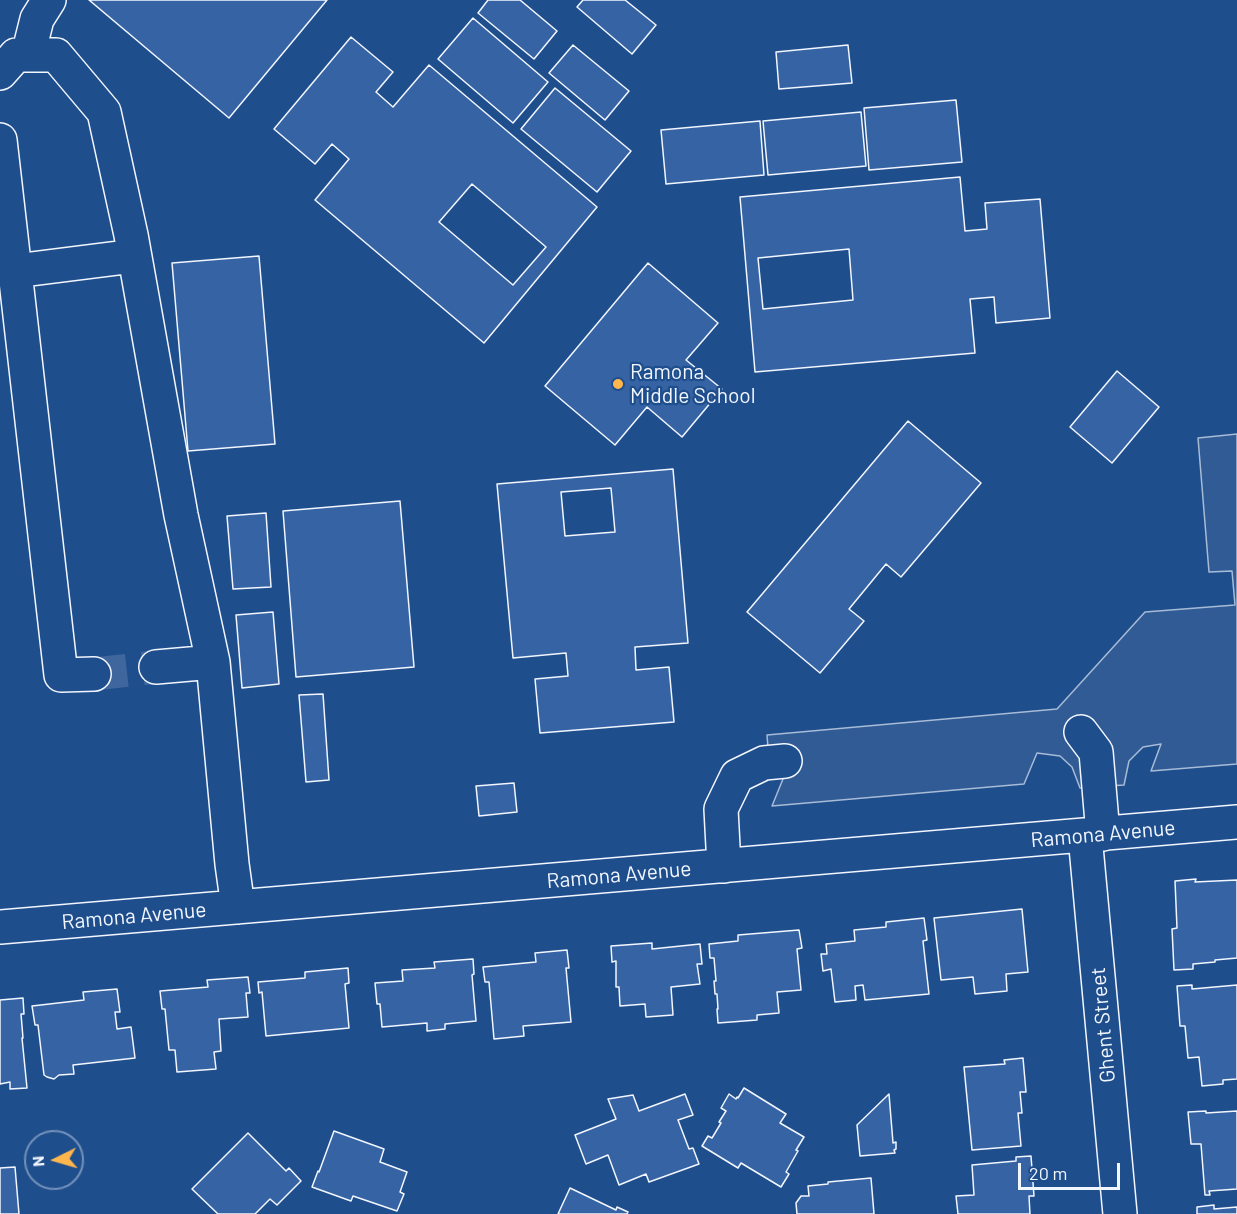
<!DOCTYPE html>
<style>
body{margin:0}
#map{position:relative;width:1237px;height:1214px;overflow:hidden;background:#1f4e8c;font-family:Barlow,sans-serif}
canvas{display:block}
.north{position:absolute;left:24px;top:1130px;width:60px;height:60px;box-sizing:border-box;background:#1f4e8c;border:2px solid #7391ba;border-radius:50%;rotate:265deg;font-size:16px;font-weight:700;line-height:24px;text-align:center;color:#f2f6ff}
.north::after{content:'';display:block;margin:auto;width:21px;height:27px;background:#ffb74d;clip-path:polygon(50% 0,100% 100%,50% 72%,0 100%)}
.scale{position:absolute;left:1018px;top:1163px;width:102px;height:27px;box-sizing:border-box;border:3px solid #f2f6ff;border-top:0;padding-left:8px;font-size:18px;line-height:21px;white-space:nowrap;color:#f2f6ff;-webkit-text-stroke:4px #1f4e8c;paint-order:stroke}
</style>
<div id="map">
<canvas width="1237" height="1214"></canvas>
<div class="north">N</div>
<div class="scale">20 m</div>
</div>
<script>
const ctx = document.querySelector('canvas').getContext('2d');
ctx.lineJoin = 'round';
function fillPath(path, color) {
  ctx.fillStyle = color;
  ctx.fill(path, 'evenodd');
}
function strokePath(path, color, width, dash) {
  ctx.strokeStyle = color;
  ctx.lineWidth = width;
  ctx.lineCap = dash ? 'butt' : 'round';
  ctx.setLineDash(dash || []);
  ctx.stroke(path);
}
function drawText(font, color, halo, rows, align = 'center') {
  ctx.font = font + ' Barlow,sans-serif';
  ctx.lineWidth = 4.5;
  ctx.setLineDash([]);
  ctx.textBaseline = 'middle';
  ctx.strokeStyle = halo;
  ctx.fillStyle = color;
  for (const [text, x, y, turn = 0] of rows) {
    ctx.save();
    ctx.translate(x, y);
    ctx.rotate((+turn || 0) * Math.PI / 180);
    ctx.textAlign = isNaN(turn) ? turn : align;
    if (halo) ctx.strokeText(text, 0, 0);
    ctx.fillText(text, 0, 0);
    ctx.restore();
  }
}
const parking = new Path2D(`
 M1237,434V764L1151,771L1161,744L1143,747L1129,761L1124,785L1080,788L1072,767L1060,756L1037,753L1024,784L772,806L785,774H770L767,735L1057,709L1145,612L1235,605L1232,571L1209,572L1198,438Z`);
const building = new Path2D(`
 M89,0H327L229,118Z
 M488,0H520L557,31L534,59L478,13Z
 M583,0H625L656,25L632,54L577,7Z
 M473,18L548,82L513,123L438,59Z
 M351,37L393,72L376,92L393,107L429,65L597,207L484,343L315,200L349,159L332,144L315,164L274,129ZM472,184L546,247L513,285L439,222Z
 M573,45L629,91L605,120L549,73Z
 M848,45L852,83L779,89L776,52Z
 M555,88L631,151L597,192L521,129Z
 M956,100L962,162L869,170L864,108Z
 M861,112L866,166L768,175L763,121Z
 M760,121L764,175L666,184L661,130Z
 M960,177L965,231L987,229L985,203L1040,199L1050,318L996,323L994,297L970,299L975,353L755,372L740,197ZM849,249L853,300L763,309L758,258Z
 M259,256L275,444L188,451L172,263Z
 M648,263L718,323L686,360L722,389L682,437L647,407L615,445L545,386Z
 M1117,371L1159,407L1112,463L1070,427Z
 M908,421L981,483L901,577L886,564L849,609L864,621L820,673L747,612Z
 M673,469L688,643L635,647L636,670L669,667L674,722L540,733L535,679L568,676L566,653L513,658L497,484ZM611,488L615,532L565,536L561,492Z
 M400,501L414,667L296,677L283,511Z
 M266,513L271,587L233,589L227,516Z
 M273,612L279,684L242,688L236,615Z
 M323,694L329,780L306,782L299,695Z
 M514,783L517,812L479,816L476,786Z
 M1196,879L1195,882L1237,880V958L1215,960V962L1193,964V969L1174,970L1172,929L1177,928L1175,881Z
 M1022,909L1028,972L1006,974L1007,991L975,994L973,977L941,980L934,918Z
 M924,918L927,940L923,941L929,994L865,1000L863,985L855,986L856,1000L835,1002L831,969L823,971L821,954H827L826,944L855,941L854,930L886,927V922Z
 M799,930L802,948L797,949L801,990L777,992L779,1013L757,1015V1020L718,1023L717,1009H718L717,994H715L714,981H716L714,958H710L709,944L738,941V935Z
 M652,943V949L700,944L702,964H697L700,984L671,987L673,1015L646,1017L645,1004L620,1006L619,987H616V961L612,962L611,946Z
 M567,950L569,968H566L571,1022L523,1026L524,1036L494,1039L489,982H485L483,967L536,962L535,953Z
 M473,959L474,974L472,975L476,1021L445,1024V1029L427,1031V1023L382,1027L380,1004H377L375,983L403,981L402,970L435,968L434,962Z
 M348,968L349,983L345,984L349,1028L266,1036L262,992L259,993L258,982L305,978V972Z
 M248,977L250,993H246L248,1017L219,1019L221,1051L214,1052L216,1069L177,1072L175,1050H169L165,1009H162L160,991L208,987L207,980Z
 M1192,985V989L1237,985V1079L1223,1080V1084L1202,1086L1199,1057L1188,1058L1185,1026H1180L1177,986Z
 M117,989L120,1012H115L117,1029L131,1027L135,1058L73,1065L74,1074L59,1075L54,1079L47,1077L44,1075L38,1025H35L32,1006L84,1000L83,992Z
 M23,998L24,1014H21L23,1038H22L27,1088L10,1089V1082L0,1084V1000Z
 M1023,1058L1026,1092H1020L1022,1113H1018L1021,1146L972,1150L964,1067L1005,1064L1004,1060Z
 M744,1088L786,1114L780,1123L804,1137L796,1150L798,1151L786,1172L789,1174L781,1187L741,1163L738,1168L702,1146L708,1136L712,1138L721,1123L719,1122L726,1111L721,1108L729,1094L736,1099L737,1097L738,1098Z
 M685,1094L693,1115L678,1120L689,1149L693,1148L699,1164L649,1182L646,1174L619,1185L608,1155L586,1164L575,1135L616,1119L608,1099L633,1095L639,1111Z
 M889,1094L893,1143L896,1142V1149L894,1150L895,1153L860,1156L857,1125Z
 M1206,1111V1113L1237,1111V1189L1209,1191L1210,1195H1205L1201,1144H1191L1188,1112Z
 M334,1131L384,1149L380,1162L407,1172L400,1192L404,1194L397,1211L353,1196L351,1201L312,1187L318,1171L319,1172Z
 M248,1133L286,1171L289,1168L301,1181L277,1205L270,1199L255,1214H218L192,1189Z
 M1031,1156L1034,1196H1029L1030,1214H958L956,1196L974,1195L972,1165L1016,1161V1157Z
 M15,1167L19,1214H0V1168Z
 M871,1178L874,1214H797L796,1203L801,1196H809L808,1186L828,1184V1182Z
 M570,1188L616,1210L617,1207L628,1212L627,1214H558Z
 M1214,1205V1209L1237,1207V1214H1197V1207Z`);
const minorTunnel = new Path2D(`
 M94,674L156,667`);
const minor = new Path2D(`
 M28,55L37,19L49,0
 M0,73L16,55H56L104,112L131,235L181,515L213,662L232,864L238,907
 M0,140L61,675L94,674
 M15,271L134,256
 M156,667L213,662
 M1081,732L1096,752L1103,834
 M1085,836L1120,1214
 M724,866L721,809L737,776L764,763L785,761
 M0,927L1237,822`);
const markers = [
 [618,384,6,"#ffb74d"]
];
const poiNames = [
 ["Ramona",630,372],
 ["Middle School",630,396]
];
const streetNames = [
 ["Ramona Avenue",1103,834,-5],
 ["Ramona Avenue",619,875,-5],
 ["Ramona Avenue",134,916,-5],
 ["Ghent Street",1103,1025,-95]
];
fillPath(parking, '#305b95');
strokePath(parking, '#a8bbd7', 1.5);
fillPath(building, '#3563a3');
strokePath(building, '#f2f6ff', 1.5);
strokePath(minorTunnel, '#3f679d', 33, [33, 16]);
strokePath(minor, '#f2f6ff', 36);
strokePath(minor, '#1f4e8c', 33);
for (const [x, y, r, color] of markers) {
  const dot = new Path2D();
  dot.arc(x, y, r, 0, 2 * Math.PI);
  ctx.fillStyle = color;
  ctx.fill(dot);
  strokePath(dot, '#1f4e8c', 2);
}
drawText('21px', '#f2f6ff', '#1f4e8c', poiNames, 'left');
drawText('21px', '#f2f6ff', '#1f4e8c', streetNames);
</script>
